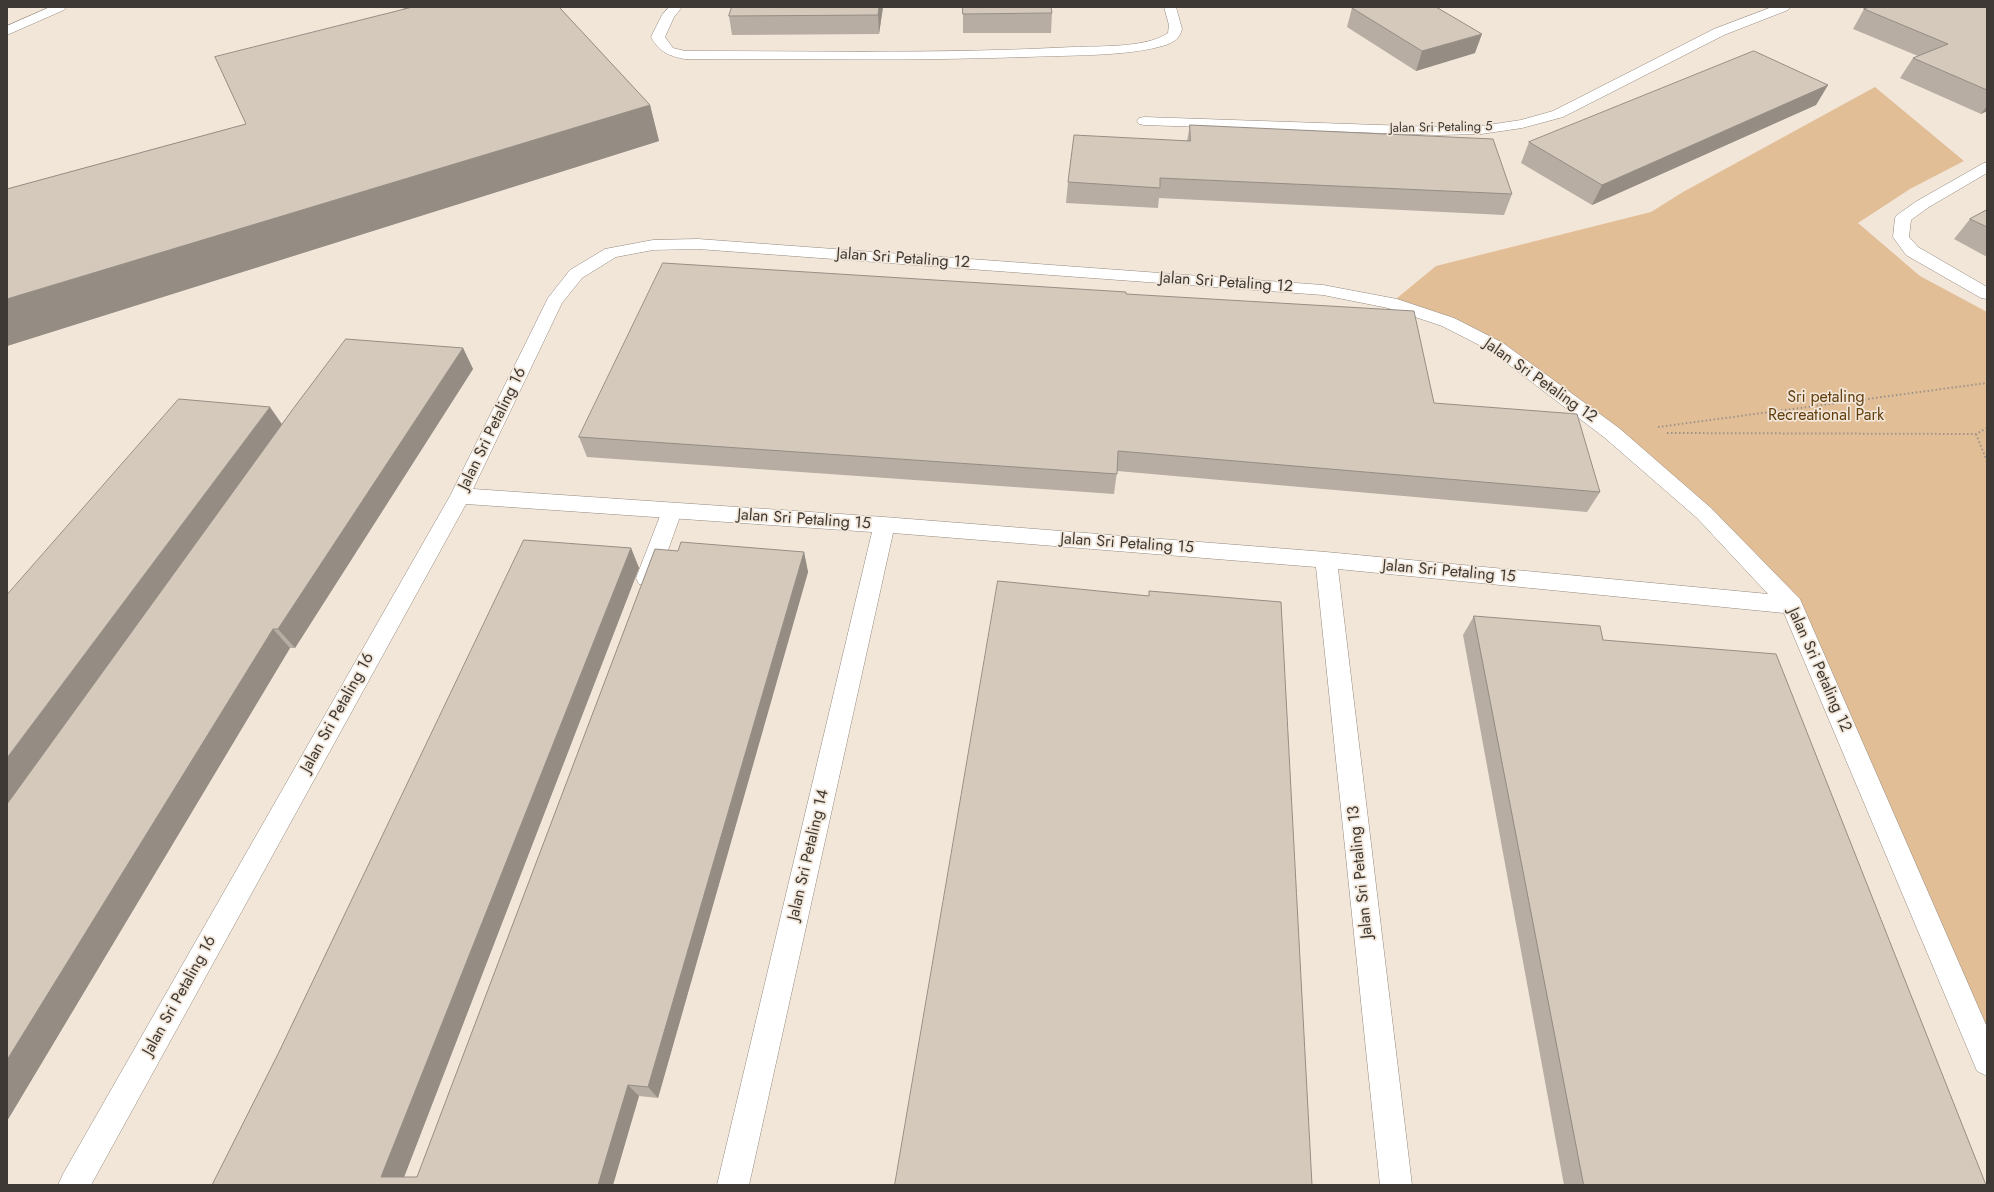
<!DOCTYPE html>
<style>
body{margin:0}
#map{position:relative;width:1994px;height:1192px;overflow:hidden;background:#f2e6d9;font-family:Jost,sans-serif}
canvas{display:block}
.frame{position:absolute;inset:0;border:8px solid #3e3934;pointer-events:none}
</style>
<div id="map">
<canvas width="1994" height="1192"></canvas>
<div class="frame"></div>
</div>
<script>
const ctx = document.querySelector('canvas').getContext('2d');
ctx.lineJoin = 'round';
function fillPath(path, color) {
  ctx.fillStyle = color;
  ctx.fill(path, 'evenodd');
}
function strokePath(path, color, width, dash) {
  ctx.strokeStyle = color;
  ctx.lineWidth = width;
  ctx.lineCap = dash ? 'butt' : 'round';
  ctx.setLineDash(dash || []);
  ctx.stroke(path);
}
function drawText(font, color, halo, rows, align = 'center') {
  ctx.font = font + ' Jost,sans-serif';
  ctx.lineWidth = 3.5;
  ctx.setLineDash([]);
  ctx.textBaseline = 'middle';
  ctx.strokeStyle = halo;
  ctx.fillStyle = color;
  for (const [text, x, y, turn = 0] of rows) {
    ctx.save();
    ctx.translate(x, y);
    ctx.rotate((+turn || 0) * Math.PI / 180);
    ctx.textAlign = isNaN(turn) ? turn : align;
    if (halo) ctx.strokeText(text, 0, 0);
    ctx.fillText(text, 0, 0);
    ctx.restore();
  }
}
const green = new Path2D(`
 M1875,87L1964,161L1910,189L1858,223L1920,276L1987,312V1061L1792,604L1704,513L1497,347L1391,303L1436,266L1651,212L1683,192Z`);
const path = new Path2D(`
 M1658,427L1987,383
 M1667,433L1976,434L1987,428
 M1976,434L1987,461`);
const lane = new Path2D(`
 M50,7H66L64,10L7,35V26Z
 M669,7H682L674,17L665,37L673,48L685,51C814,51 944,54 1073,47C1099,46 1147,48 1168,33L1169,25L1164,7H1176L1182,29C1180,38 1174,42 1166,45C1127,57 1068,55 1027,57C913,61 799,59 685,59C669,56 659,52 651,37L662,15Z
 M672,503L679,506L682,511L658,578L655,584L647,586L639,584L636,578L662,511L665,506Z`);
const street = new Path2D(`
 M1772,7H1790L1788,10L1724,35L1563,117L1522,128L1481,134L1438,135L1144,125L1139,124L1137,121L1139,118L1144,117L1438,127L1481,126L1521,120L1553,111L1714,29Z
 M1987,162V173L1929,207L1911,220L1909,237L1918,247L1987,287V299L1981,298L1906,255L1893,237L1895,218L1897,215L1917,201L1982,164Z
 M698,239L1323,285L1397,299L1454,318L1503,343L1619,428L1711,508L1800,599L1987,1027V1076L1977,1071L1784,613L1338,569L1412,1185H1380L1316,567L893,533L749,1185H717L872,532L466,504L91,1185H58L63,1174L450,496L548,298L570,270L605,249L653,240ZM698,249L1323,295L1388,308L1442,326L1491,351L1605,438L1697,518L1768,594L1326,552L884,517L473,489L562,303L582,278L616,257L653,250Z`);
const wall = new Path2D(`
 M402,7H559L650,105L659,141L7,346V189L246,124L404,9Z
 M732,7H883L879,34L732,35L729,16Z
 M1987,7V111L1981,114L1900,78L1913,58L1918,56L1853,29L1864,9Z
 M1352,8L1475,53L1416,71L1347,27Z
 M1052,13L1051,33H963V14Z
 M1828,85L1816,105L1592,205L1521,163L1529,142Z
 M1190,125L1512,194L1504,215L1159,198L1158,208L1066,203L1068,182L1187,141Z
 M1987,210V257L1954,239L1970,219Z
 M1126,294L1434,403L1600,492L1587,512L1117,471L1114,494L587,457L579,437Z
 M463,348L473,369L295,648H290L7,1121V595L282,424Z
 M631,548L639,568L404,1177H417L804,552L808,572L658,1098L639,1096L613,1185H212Z
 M1474,616L1603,640L1986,1185H1564L1463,635Z`);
const shadedWall = new Path2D(`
 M879,7H883L879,34L878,15Z
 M1482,34L1475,53L1416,71L1422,51Z
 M1828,85L1816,105L1592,205L1602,185Z
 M650,105L659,141L7,346V299Z
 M1987,106V111L1981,114Z
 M463,348L473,369L295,648L278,629Z
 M270,407L284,427L7,810V758Z
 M631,548L639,568L401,1185L381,1177Z
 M804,552L808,572L658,1098L648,1087Z
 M273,629L290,648L7,1121V1060Z
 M628,1085L639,1096L613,1185H598Z`);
const building = new Path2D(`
 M413,7H559L650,105L7,299V189L246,124L215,57Z
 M732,7H879L878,15L729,16Z
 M963,7H1051L1052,13L963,14Z
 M1356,7H1436L1482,34L1422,51L1352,8Z
 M1870,7H1987V90L1913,58L1948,44L1864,9Z
 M1754,51L1828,85L1602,185L1529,142Z
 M1190,125L1493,139L1512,194L1160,178V188L1068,182L1074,135L1190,141Z
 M1987,210V227L1970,219Z
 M663,263L1126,292V294L1414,311L1434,403L1577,414L1600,492L1118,451L1117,474L579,437Z
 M346,339L463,348L278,629H273L7,1060V804L293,409Z
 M179,399L270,407L7,758V595Z
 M524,540L631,548L381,1177H417L655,549L678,551L681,542L804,552L648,1087L628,1085L598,1185H212L278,1054Z
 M998,581L1149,596V591L1281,602L1312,1185H895Z
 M1474,616L1600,626L1603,640L1776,654L1986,1185H1584Z`);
const farStreetnames = [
 ["Jalan Sri Petaling 5",1441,128,-1]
];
const streetNames = [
 ["Jalan Sri Petaling 12",903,259,4],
 ["Jalan Sri Petaling 12",1226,283,4],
 ["Jalan Sri Petaling 12",1540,381,35],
 ["Jalan Sri Petaling 16",493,429,-64],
 ["Jalan Sri Petaling 15",804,520,4],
 ["Jalan Sri Petaling 15",1127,544,4],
 ["Jalan Sri Petaling 15",1449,572,5],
 ["Jalan Sri Petaling 12",1819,670,66],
 ["Jalan Sri Petaling 16",338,713,-61],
 ["Jalan Sri Petaling 14",809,855,-77],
 ["Jalan Sri Petaling 13",1361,872,-96],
 ["Jalan Sri Petaling 16",180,996,-61]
];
const parkNames = [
 ["Sri petaling",1826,398],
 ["Recreational Park",1826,416]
];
fillPath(green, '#e2be97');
strokePath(lane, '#94897e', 1);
strokePath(street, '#94897e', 1);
strokePath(path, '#9b9389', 2, [1.5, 2.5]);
fillPath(lane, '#fff');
fillPath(street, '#fff');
fillPath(wall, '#b7ada2');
fillPath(shadedWall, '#958d84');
fillPath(building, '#d5c9bc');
strokePath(building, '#958d84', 1);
drawText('13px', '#3e3934', '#f2e6d9', farStreetnames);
drawText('16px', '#3e3934', '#f2e6d9', streetNames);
drawText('16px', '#613d0c', '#f2e6d9', parkNames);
</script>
